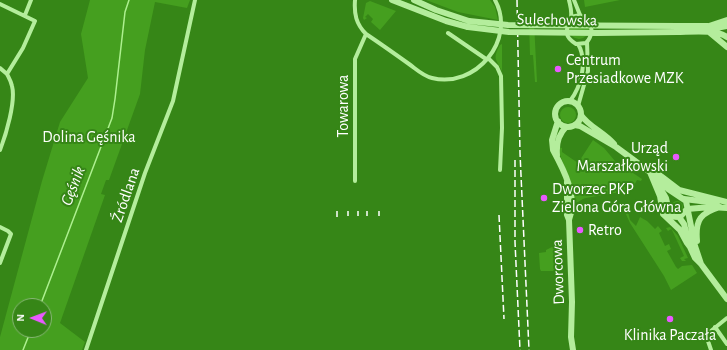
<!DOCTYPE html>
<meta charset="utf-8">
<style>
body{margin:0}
#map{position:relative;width:727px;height:350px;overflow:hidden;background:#368617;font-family:"Alegreya Sans",sans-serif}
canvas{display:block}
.north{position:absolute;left:12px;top:298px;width:40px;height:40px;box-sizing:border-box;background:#368617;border:1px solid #86b674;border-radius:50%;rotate:271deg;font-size:11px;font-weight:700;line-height:16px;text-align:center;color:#fff}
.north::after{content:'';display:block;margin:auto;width:14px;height:18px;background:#e959ff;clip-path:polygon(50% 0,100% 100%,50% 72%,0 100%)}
</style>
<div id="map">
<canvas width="727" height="350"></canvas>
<div class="north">N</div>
</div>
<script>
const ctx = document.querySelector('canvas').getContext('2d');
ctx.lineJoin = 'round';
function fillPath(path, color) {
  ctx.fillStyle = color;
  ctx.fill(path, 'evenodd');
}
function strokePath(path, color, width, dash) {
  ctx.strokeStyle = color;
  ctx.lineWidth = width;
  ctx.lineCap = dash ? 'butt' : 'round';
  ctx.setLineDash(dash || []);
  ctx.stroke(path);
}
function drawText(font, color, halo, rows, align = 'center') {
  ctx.font = font + ' "Alegreya Sans",sans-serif';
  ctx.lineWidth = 4;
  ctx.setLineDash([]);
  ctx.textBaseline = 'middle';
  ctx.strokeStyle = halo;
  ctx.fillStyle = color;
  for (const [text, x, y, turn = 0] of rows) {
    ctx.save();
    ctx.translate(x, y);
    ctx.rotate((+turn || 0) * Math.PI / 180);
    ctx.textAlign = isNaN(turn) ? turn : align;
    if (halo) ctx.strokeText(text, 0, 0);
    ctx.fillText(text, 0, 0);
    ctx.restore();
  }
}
const green = new Path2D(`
 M90,0H190L187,8L155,2L145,50L140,94L109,180H106L101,194L105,195L60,323L85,342L82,350H0V337L42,181L60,122L88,78L81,34ZM20,306H44V330H20Z
 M426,0H490L495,7L498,20L458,12Z
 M584,0H620L585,7Z
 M370,1L396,11L380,30L371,22L373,19L368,14L365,17L367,18L364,20L363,18L366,3Z
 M569 29a10 10 0 1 1 20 0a10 10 0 1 1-20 0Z
 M529,21L534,22L537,82H535L533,55H530Z
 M502,44V71C495,58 493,58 500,45Z
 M560 115a8 8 0 1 1 16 0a8 8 0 1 1-16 0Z
 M593,140L604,148L615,161L642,179L641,181L637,180L631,191H626L586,198C581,199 580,202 575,203L574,202L572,185L560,155L558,147L562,148V152L578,163Z
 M671 207a6 6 0 1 1 12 0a6 6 0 1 1-12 0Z
 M624,210L628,212L630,220L636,226L640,217L647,221L655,229L658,226L662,231L659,233L665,246L669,244L671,249L667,251L676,267L678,269L682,266L692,265L697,273L671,290L664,276L630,223Z
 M670,227L678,236L688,258L684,259L686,261H682L680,258L684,256L672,230L671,229L668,231L666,228Z
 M552,247H555L556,269L553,271H541L540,269L539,253L546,252V250Z`);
const stream = new Path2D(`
 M40,306L112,118L115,99L125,12L129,0
 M23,350L31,330`);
const minor = new Path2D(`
 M355,0C354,14 356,24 366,34C381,44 395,54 409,64C416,69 423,76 432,78C475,89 517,40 495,0
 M569,0C570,5 572,11 571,16C568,28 561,35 576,44L586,43C592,37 593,28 589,20L580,15L571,17
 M574,0L580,15
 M0,4L35,21L23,48L7,74C9,78 11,81 12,86C16,101 6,135 0,150
 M25,15L31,0
 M448,33L486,59
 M488,58L497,67L501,76L502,128L500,170
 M0,68L7,74
 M570,101C581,87 588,61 578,44
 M578,106L588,71L587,42
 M355,181V59L366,34
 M0,227L8,231L11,234L0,263
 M715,327L727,344
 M86,350L145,173L173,101L195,0
 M711,350L706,335L727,318`);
const tertiary = new Path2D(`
 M392,0L446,21L468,27
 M414,0L436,10L469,21
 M677,26H707L716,28L727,26
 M709,26L727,20
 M677,32C690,32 716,29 727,37
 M709,32L727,47
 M555 114a13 13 0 1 1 26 0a13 13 0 1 1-26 0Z
 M581,115C588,126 605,133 614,144
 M558,121L552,140L553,150C564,170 578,197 569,220
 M575,125L580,126L616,147L650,172L660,196L663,214L680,230L687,243L690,247
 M557,155C556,144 558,135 566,127
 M652,173L668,189L686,201L695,246L701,264
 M658,174L679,190L727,202
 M567,182V215L569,220L572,302L571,337L573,350
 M659,186C661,190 664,194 666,198C669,208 665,218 680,217L687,209
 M684,199L717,203
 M687,209L711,207L727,208
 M679,217L684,224L690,247L695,258L701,264L727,299
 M697,241C695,219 701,213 720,207`);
const rail = new Path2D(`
 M517,0L520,153L529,350
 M515,160V242L520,350
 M337,211V217
 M348,211V216
 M358,211V216
 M367,211V216
 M499,215L504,319
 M379,216V211`);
const tertiaryBridge = new Path2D(`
 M469,21L508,25L677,26
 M468,27L509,32L597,33L677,32`);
const markers = [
 [558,69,4,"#e959ff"],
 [676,157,4,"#e959ff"],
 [544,198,4,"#e959ff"],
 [580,230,4,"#e959ff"],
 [670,319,4,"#e959ff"]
];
const streetNames = [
 ["Sulechowska",557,20,1],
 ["Towarowa",343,106,-90],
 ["Źródlana",126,195,-71],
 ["Dworcowa",558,272,-92]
];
const poiNames = [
 ["Centrum",566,60],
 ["Przesiadkowe MZK",566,78],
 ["Urząd",668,148,"right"],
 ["Marszałkowski",668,166,"right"],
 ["Dworzec PKP",552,189],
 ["Zielona Góra Główna",552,207],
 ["Retro",588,230],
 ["Klinika Paczała",670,335,"center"]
];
const parkNames = [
 ["Dolina Gęśnika",89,137]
];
const waterNames = [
 ["Gęśnik",73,186,-69]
];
fillPath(green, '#459f1f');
strokePath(stream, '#adf08f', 1.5);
strokePath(minor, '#b4ed9c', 4);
strokePath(tertiary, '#b4ed9c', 6);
strokePath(rail, '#fff', 1.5, [7, 3]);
strokePath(tertiaryBridge, '#b4ed9c', 6);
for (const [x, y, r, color] of markers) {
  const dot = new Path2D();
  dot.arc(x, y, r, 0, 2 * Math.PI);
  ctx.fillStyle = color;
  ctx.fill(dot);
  strokePath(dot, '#368617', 1.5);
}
drawText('16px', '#fff', '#368617', streetNames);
drawText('16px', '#fff', '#368617', poiNames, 'left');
drawText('16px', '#fbfef9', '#368617', parkNames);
drawText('italic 17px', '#fcfefb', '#368617', waterNames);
</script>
